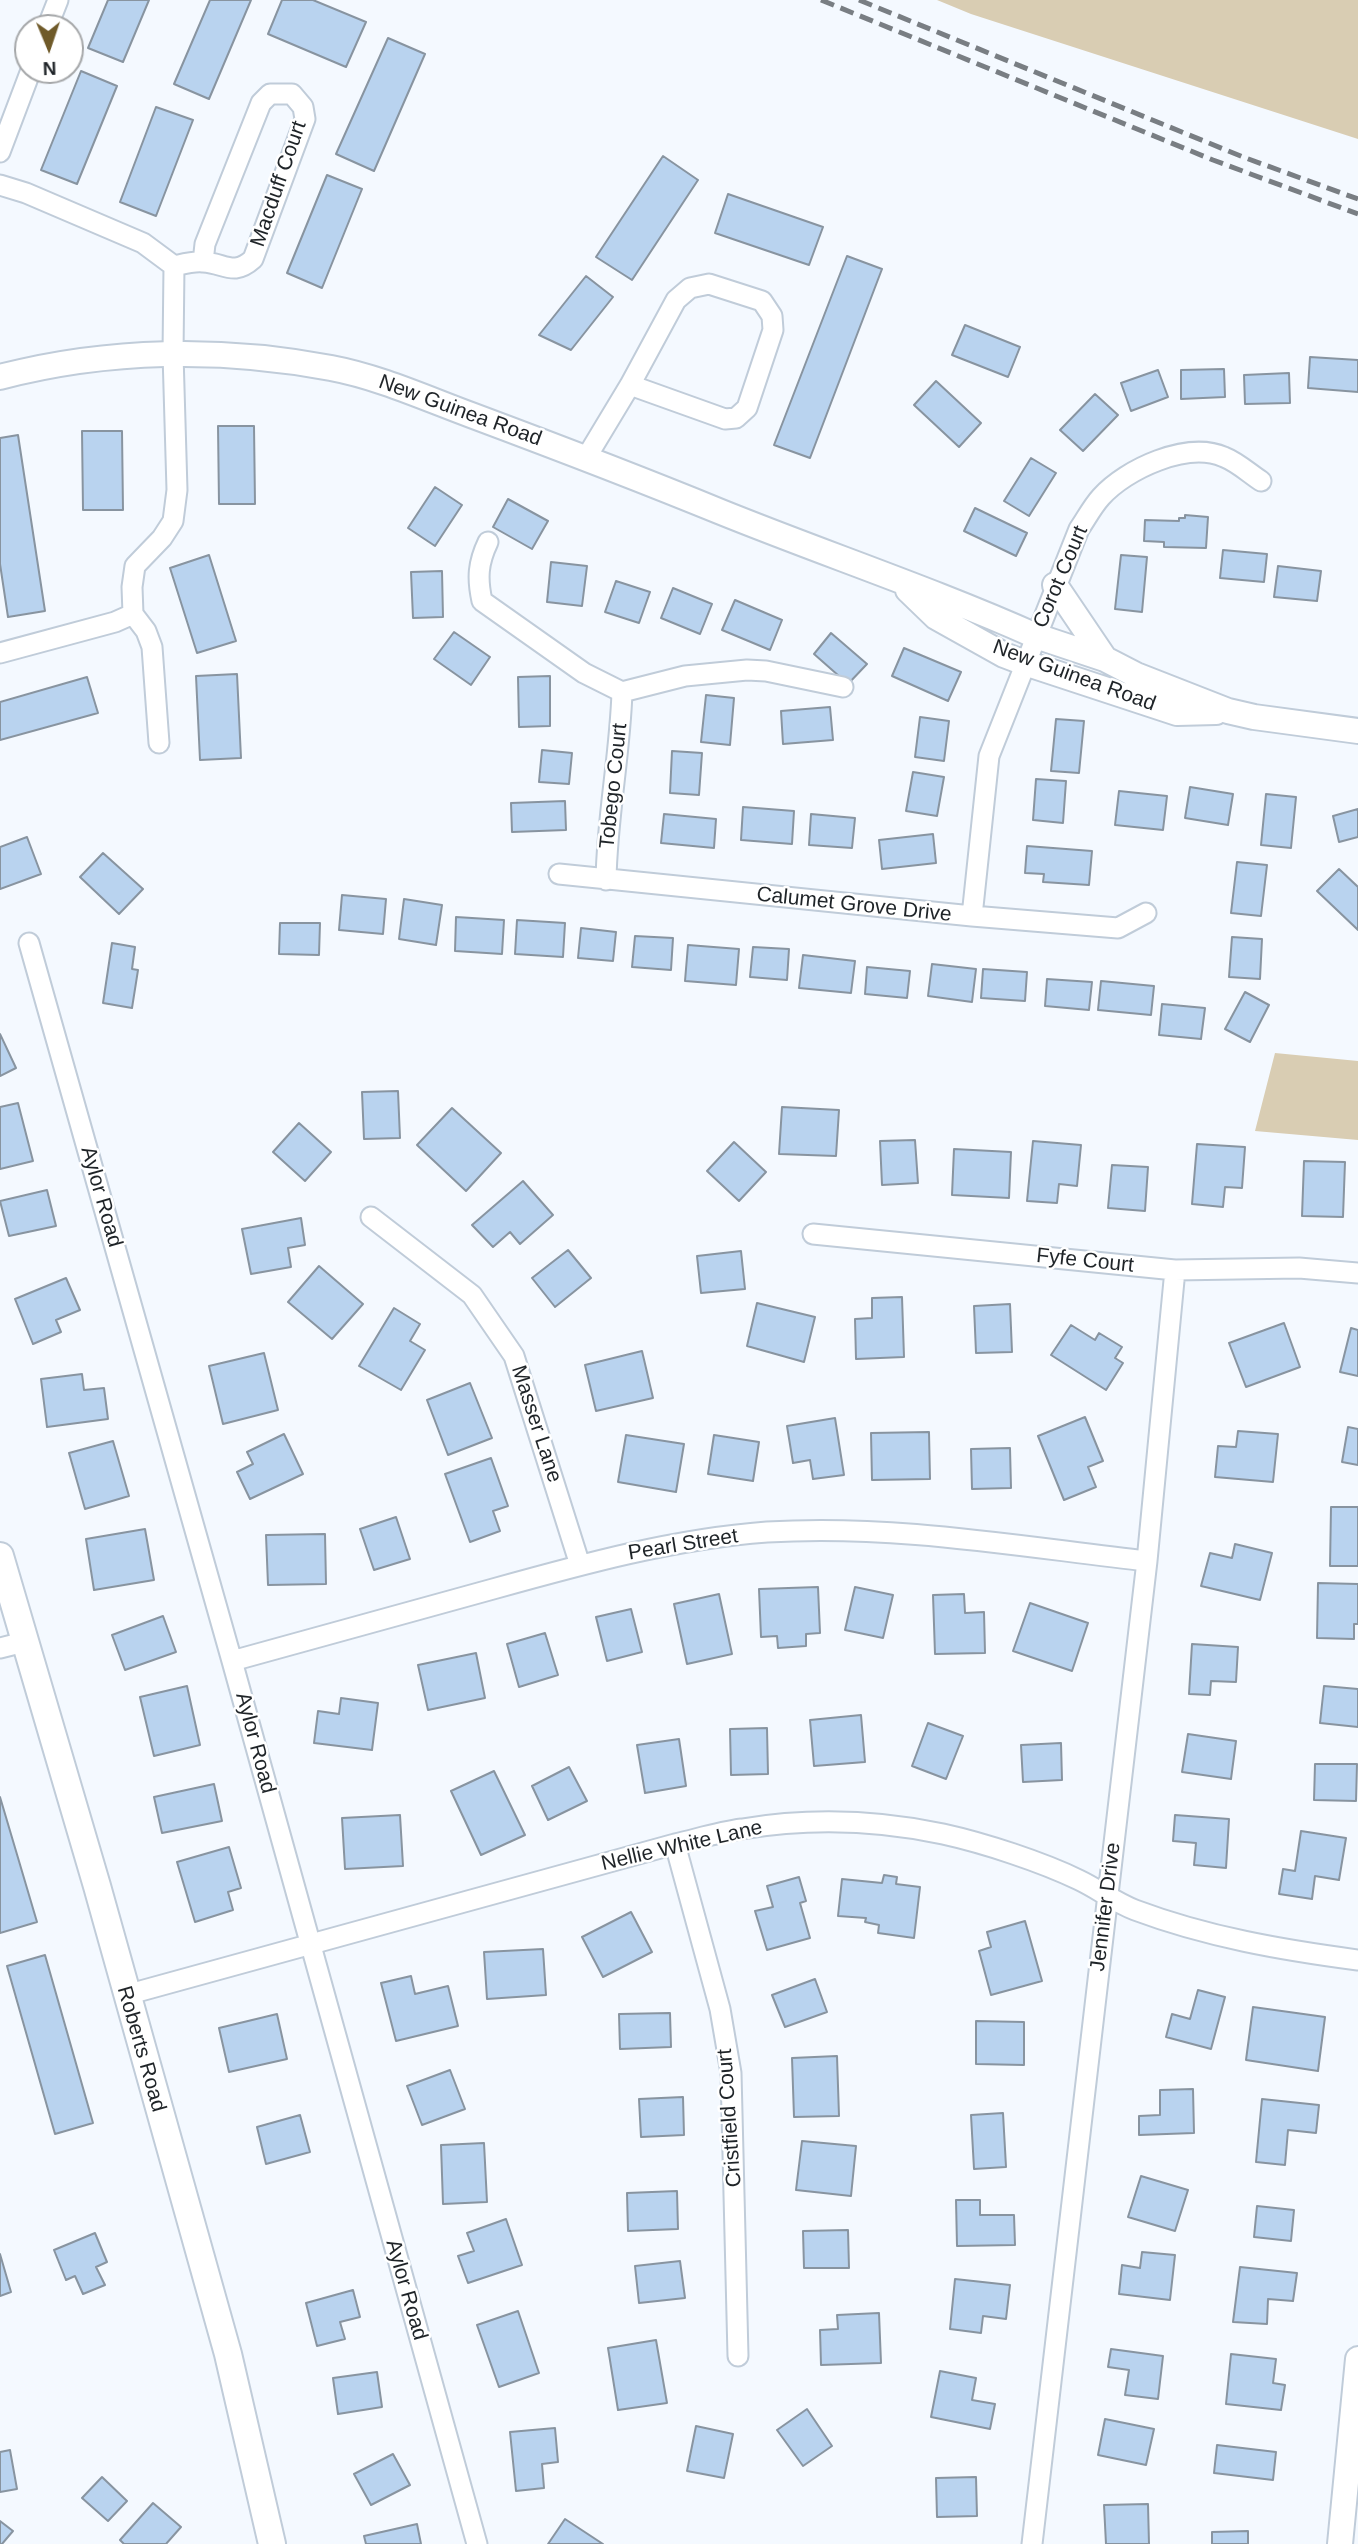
<!DOCTYPE html>
<style>
body{margin:0}
#map{position:relative;width:1358px;height:2544px;overflow:hidden;background:#f4f9ff;font-family:Arial,sans-serif}
canvas{display:block}
.north{position:absolute;left:14px;top:14px;width:70px;height:70px;box-sizing:border-box;background:#fff;border:2px solid #a5a7a9;border-radius:50%;rotate:178deg;font-size:19px;font-weight:700;line-height:28px;text-align:center;color:#1f2428}
.north::after{content:'';display:block;margin:auto;width:24px;height:32px;background:#6f5a29;clip-path:polygon(50% 0,100% 100%,50% 72%,0 100%)}
</style>
<div id="map">
<canvas width="1358" height="2544"></canvas>
<div class="north">N</div>
</div>
<script>
const ctx = document.querySelector('canvas').getContext('2d');
ctx.lineJoin = 'round';
function fillPath(path, color) {
  ctx.fillStyle = color;
  ctx.fill(path, 'evenodd');
}
function strokePath(path, color, width, dash) {
  ctx.strokeStyle = color;
  ctx.lineWidth = width;
  ctx.lineCap = dash ? 'butt' : 'round';
  ctx.setLineDash(dash || []);
  ctx.stroke(path);
}
function drawText(font, color, halo, rows, align = 'center') {
  ctx.font = font + ' Arial,sans-serif';
  ctx.lineWidth = 5;
  ctx.setLineDash([]);
  ctx.textBaseline = 'middle';
  ctx.strokeStyle = halo;
  ctx.fillStyle = color;
  for (const [text, x, y, turn = 0] of rows) {
    ctx.save();
    ctx.translate(x, y);
    ctx.rotate((+turn || 0) * Math.PI / 180);
    ctx.textAlign = isNaN(turn) ? turn : align;
    if (halo) ctx.strokeText(text, 0, 0);
    ctx.fillText(text, 0, 0);
    ctx.restore();
  }
}
const green = new Path2D(`
 M937,0H1358V139L971,14Z
 M1275,1053L1358,1061V1140L1255,1131Z`);
const building = new Path2D(`
 M108,0H149L123,62L88,48Z
 M210,0H251L209,99L174,84Z
 M282,0H313L366,22L346,67L268,34Z
 M388,38L425,54L374,171L336,154Z
 M81,71L117,86L77,184L41,170Z
 M156,107L193,120L156,216L120,202Z
 M663,156L698,180L632,280L596,257Z
 M327,175L362,189L322,288L287,273Z
 M728,194L823,227L809,265L715,233Z
 M847,256L882,269L810,458L774,445Z
 M586,276L613,297L571,350L539,335Z
 M965,325L1020,347L1008,377L952,355Z
 M1310,357L1358,360V392L1308,388Z
 M1224,369L1225,397L1181,399V370Z
 M1158,370L1168,397L1131,411L1121,383Z
 M1289,373L1290,403L1245,404L1244,375Z
 M936,381L981,423L959,447L914,405Z
 M1095,394L1118,415L1083,451L1060,430Z
 M218,426H254L255,504H219Z
 M82,431H122L123,510H83Z
 M18,435L45,611L8,617L0,564V438Z
 M1031,458L1056,473L1029,516L1004,501Z
 M435,487L462,505L435,546L408,528Z
 M508,499L548,521L532,549L493,527Z
 M975,508L1027,533L1016,556L964,531Z
 M1185,515L1208,517L1206,548L1164,547V542L1144,541L1145,520L1179,521V518H1185Z
 M1223,550L1267,554L1264,582L1220,578Z
 M209,555L236,641L197,653L170,568Z
 M1121,555L1147,557L1142,612L1115,609Z
 M551,562L587,566L582,606L547,602Z
 M1278,566L1321,571L1317,601L1274,597Z
 M442,571L443,617L413,618L411,572Z
 M616,581L650,592L639,623L605,612Z
 M673,588L712,604L700,634L661,618Z
 M735,600L782,620L770,650L722,630Z
 M454,632L490,657L471,685L434,659Z
 M831,633L867,664L848,684L814,654Z
 M904,648L961,672L948,701L892,676Z
 M237,674L241,758L200,760L196,676Z
 M550,676V726L519,727L518,677Z
 M87,677L98,713L0,740V702Z
 M706,695L734,698L730,745L701,742Z
 M830,707L833,740L783,744L781,711Z
 M920,717L949,721L944,761L915,757Z
 M1056,719L1084,721L1079,773L1051,771Z
 M542,750L572,753L569,784L539,782Z
 M672,751L702,753L699,795L670,793Z
 M913,772L944,777L937,816L906,811Z
 M1036,779L1066,781L1063,823L1033,820Z
 M1190,787L1233,794L1228,825L1185,818Z
 M1119,791L1167,796L1163,830L1115,825Z
 M1266,794L1296,797L1291,848L1261,845Z
 M565,801L566,830L512,832L511,803Z
 M743,807L794,811L792,844L741,840Z
 M1358,809V837L1339,842L1333,816Z
 M664,814L716,819L714,848L661,843Z
 M811,814L855,818L852,848L809,845Z
 M933,834L936,863L882,869L879,840Z
 M27,837L41,874L0,889V847Z
 M1027,846L1092,851L1089,885L1043,882L1044,874L1025,873Z
 M103,853L143,889L119,914L80,877Z
 M1237,862L1267,865L1261,916L1231,913Z
 M1339,869L1358,887V930L1317,891Z
 M342,895L386,899L383,934L339,930Z
 M404,899L442,905L436,945L399,939Z
 M456,917L504,920L502,954L455,951Z
 M517,920L565,923L563,957L515,954Z
 M280,923H320L319,955L279,954Z
 M581,928L616,932L613,961L578,958Z
 M635,936L673,938L671,970L632,967Z
 M1232,937L1262,939L1260,979L1229,977Z
 M112,943L135,947L132,969L138,970L132,1008L103,1003Z
 M688,945L739,949L736,985L685,981Z
 M753,947L789,949L787,980L750,977Z
 M803,955L855,961L851,993L799,988Z
 M932,964L976,969L972,1002L928,996Z
 M867,967L910,971L907,998L865,994Z
 M983,969L1027,972L1025,1001L981,998Z
 M1047,979L1092,982L1089,1010L1045,1006Z
 M1101,981L1154,986L1151,1015L1098,1010Z
 M1245,992L1269,1005L1250,1042L1225,1029Z
 M1162,1004L1205,1008L1201,1039L1159,1035Z
 M0,1034L16,1068L0,1076Z
 M398,1091L400,1138L364,1139L362,1092Z
 M18,1103L33,1161L0,1169V1107Z
 M782,1107L839,1110L836,1156L779,1154Z
 M452,1108L501,1153L466,1191L417,1145Z
 M299,1123L331,1152L305,1181L273,1152Z
 M915,1140L918,1183L882,1185L880,1141Z
 M1033,1141L1081,1145L1077,1186L1059,1184L1057,1203L1027,1201Z
 M734,1142L766,1172L739,1201L707,1171Z
 M1197,1144L1245,1147L1242,1188L1225,1187L1223,1207L1192,1204Z
 M954,1149L1011,1152L1009,1198L952,1195Z
 M1304,1161L1345,1162L1343,1217L1302,1216Z
 M1112,1165L1148,1167L1145,1211L1108,1208Z
 M523,1181L553,1215L520,1244L510,1232L493,1247L472,1225Z
 M47,1190L56,1226L9,1236L0,1201Z
 M301,1218L305,1245L288,1248L291,1267L251,1274L242,1229Z
 M568,1250L591,1278L555,1307L532,1278Z
 M741,1251L745,1289L701,1293L697,1256Z
 M319,1266L363,1304L332,1339L288,1302Z
 M66,1278L80,1310L56,1320L61,1332L33,1344L15,1299Z
 M902,1297L904,1357L856,1359L855,1319L872,1318V1298Z
 M757,1303L815,1317L804,1362L747,1346Z
 M1010,1304L1012,1352L976,1353L974,1306Z
 M394,1308L420,1324L410,1341L425,1350L401,1390L359,1366Z
 M1284,1323L1300,1367L1246,1387L1229,1343Z
 M1071,1325L1095,1340L1099,1333L1122,1347L1115,1358L1123,1363L1106,1390L1051,1355Z
 M1351,1328L1358,1330V1376L1340,1372Z
 M642,1351L653,1398L596,1411L585,1365Z
 M264,1353L278,1410L223,1424L209,1366Z
 M82,1374L84,1390L104,1388L108,1419L47,1427L41,1379Z
 M470,1383L492,1438L448,1455L427,1400Z
 M1085,1417L1103,1461L1088,1467L1096,1487L1064,1500L1038,1436Z
 M835,1418L844,1475L813,1479L810,1460L793,1463L787,1426Z
 M1348,1427L1358,1429V1465L1342,1462Z
 M1238,1431L1278,1434L1273,1482L1215,1477L1218,1446L1236,1447Z
 M929,1432L930,1479L872,1480L871,1433Z
 M284,1434L303,1474L250,1499L237,1472L253,1464L247,1452Z
 M626,1435L684,1444L676,1492L618,1482Z
 M714,1435L759,1442L753,1481L708,1474Z
 M113,1441L129,1496L85,1509L69,1453Z
 M1010,1448L1011,1488L972,1489L971,1449Z
 M491,1458L508,1506L493,1511L500,1531L470,1542L445,1474Z
 M1331,1507H1358V1566H1330Z
 M396,1517L410,1559L374,1570L360,1529Z
 M145,1529L154,1580L94,1590L86,1539Z
 M325,1534L326,1584L268,1585L266,1535Z
 M1235,1544L1272,1553L1260,1600L1201,1586L1210,1553L1232,1558Z
 M1318,1583L1358,1584V1624H1354V1639L1317,1638Z
 M818,1587L820,1633L806,1634V1646L778,1648L777,1636L761,1637L759,1589Z
 M855,1587L893,1595L883,1638L845,1630Z
 M719,1594L732,1654L687,1664L674,1604Z
 M964,1594L965,1613L984,1612L985,1653L935,1654L933,1595Z
 M1030,1603L1088,1623L1072,1671L1013,1651Z
 M631,1609L642,1652L607,1661L596,1617Z
 M163,1616L176,1652L125,1670L112,1635Z
 M545,1633L558,1675L519,1687L507,1644Z
 M1192,1644L1238,1647L1236,1682L1211,1681L1210,1695L1189,1694Z
 M476,1653L485,1698L428,1710L418,1665Z
 M187,1686L200,1745L154,1756L140,1697Z
 M1324,1686L1358,1689V1727L1320,1723Z
 M341,1698L378,1703L372,1750L314,1743L318,1711L339,1714Z
 M861,1715L865,1762L814,1766L810,1720Z
 M928,1723L963,1736L946,1779L912,1766Z
 M767,1728L768,1774L731,1775L730,1729Z
 M1188,1734L1236,1741L1231,1779L1182,1772Z
 M679,1739L686,1786L645,1793L637,1745Z
 M1061,1743L1062,1780L1023,1782L1021,1745Z
 M1315,1764H1357L1356,1801L1314,1800Z
 M569,1767L587,1801L548,1820L532,1786Z
 M494,1771L525,1835L481,1855L451,1791Z
 M214,1784L222,1821L162,1833L154,1797Z
 M0,1797L37,1922L0,1933Z
 M400,1815L403,1866L345,1869L342,1818Z
 M1175,1815L1229,1819L1226,1868L1194,1865L1196,1843L1173,1841Z
 M1301,1831L1346,1838L1339,1880L1315,1876L1312,1899L1279,1894L1283,1869L1295,1871Z
 M229,1847L241,1888L228,1892L233,1910L195,1922L177,1862Z
 M884,1875L897,1877L896,1884L920,1887L914,1938L878,1933L879,1925L865,1922L866,1918L838,1916L842,1879L882,1883Z
 M799,1877L806,1901L800,1903L810,1938L767,1950L755,1911L773,1907L767,1886Z
 M631,1912L652,1952L603,1977L582,1937Z
 M1025,1921L1042,1981L991,1995L979,1951L991,1947L987,1932Z
 M543,1949L546,1995L487,1999L484,1952Z
 M45,1955L93,2123L55,2134L7,1966Z
 M411,1976L415,1994L448,1986L458,2026L396,2041L381,1983Z
 M815,1979L827,2012L785,2027L772,1995Z
 M1198,1990L1225,1997L1211,2049L1166,2037L1172,2014L1190,2019Z
 M1253,2007L1325,2017L1318,2071L1246,2060Z
 M670,2013L671,2047L620,2049L619,2014Z
 M277,2014L287,2059L229,2072L219,2028Z
 M976,2021L1024,2022V2065L976,2064Z
 M837,2056L839,2116L794,2117L792,2058Z
 M450,2070L465,2109L422,2125L407,2086Z
 M1193,2089L1194,2133L1139,2135V2116L1160,2115V2090Z
 M683,2097L684,2135L641,2137L639,2099Z
 M1262,2099L1319,2105L1316,2133L1288,2130L1285,2165L1256,2162Z
 M1003,2113L1006,2167L974,2169L971,2115Z
 M300,2115L310,2152L266,2164L257,2127Z
 M802,2141L856,2146L851,2196L796,2190Z
 M484,2143L487,2202L443,2204L441,2145Z
 M1141,2176L1188,2190L1175,2231L1128,2217Z
 M677,2191L678,2229L628,2231L627,2193Z
 M956,2200H980V2215H1014L1015,2245L957,2246Z
 M1257,2206L1294,2210L1291,2241L1254,2237Z
 M506,2219L522,2265L468,2283L458,2256L474,2251L467,2233Z
 M848,2230L849,2268H804L803,2231Z
 M95,2233L107,2262L96,2267L105,2285L83,2294L75,2276L66,2280L54,2250Z
 M1142,2252L1175,2255L1170,2300L1119,2294L1122,2265L1140,2268Z
 M0,2254L11,2292L0,2296Z
 M680,2261L685,2298L639,2303L635,2266Z
 M1240,2267L1297,2273L1293,2301L1268,2299L1267,2324L1233,2322Z
 M955,2279L1010,2285L1006,2319L983,2316L981,2333L950,2329Z
 M353,2290L360,2317L340,2322L345,2339L317,2346L306,2303Z
 M518,2311L539,2373L499,2387L477,2325Z
 M879,2313L881,2363L821,2365L820,2330L838,2329L837,2315Z
 M656,2340L667,2403L618,2410L608,2348Z
 M1111,2349L1163,2356L1158,2399L1125,2395L1129,2370L1108,2367Z
 M1231,2354L1276,2359L1273,2383L1285,2385L1281,2410L1226,2404Z
 M940,2371L976,2378L972,2400L995,2404L990,2429L931,2417Z
 M377,2372L382,2407L338,2414L333,2378Z
 M807,2409L832,2446L803,2466L777,2430Z
 M1105,2419L1154,2429L1146,2465L1098,2455Z
 M696,2426L733,2434L724,2478L687,2471Z
 M555,2428L558,2462L542,2464L544,2488L516,2491L510,2432Z
 M1217,2445L1276,2452L1273,2480L1214,2473Z
 M10,2450L17,2489L0,2492V2452Z
 M393,2454L410,2485L371,2505L354,2474Z
 M102,2477L127,2501L108,2521L82,2498Z
 M976,2477L977,2516L937,2517L936,2478Z
 M153,2503L181,2527L166,2544H124L120,2540Z
 M1148,2504L1149,2544H1106L1104,2505Z
 M565,2519L603,2544H548Z
 M0,2521L13,2531L2,2544H0Z
 M417,2524L421,2544H366L364,2536Z
 M1248,2531V2544H1212V2532Z`);
const minor = new Path2D(`
 M47,28L58,0
 M0,152L31,70
 M0,185L26,193L143,243L174,266L173,354L177,490L173,521L162,538L135,566L132,587L133,614L146,631L152,647L159,743
 M174,266C183,264 194,261 203,262C225,263 233,277 253,259L305,119L303,107L292,94H270L261,103L205,244L203,262
 M586,458L630,385L676,300L690,288L709,284L762,301L772,316L773,330L747,408L736,418L725,419L630,385
 M488,542C478,563 477,578 482,601L584,673L622,692L685,676L747,670L766,671L843,687
 M0,653L115,622L133,614
 M559,874L972,916L1118,928L1146,913
 M606,880C607,817 620,755 622,692
 M972,916L989,756L1079,529C1086,519 1092,507 1101,497C1126,469 1187,441 1224,457C1237,462 1249,473 1261,481
 M29,943L232,1661L477,2544
 M371,1217L472,1295L514,1356L580,1565
 M813,1234L1175,1270L1299,1268L1358,1273
 M0,1648L24,1642
 M232,1661C319,1637 406,1613 493,1589C583,1564 673,1539 767,1532C894,1524 1022,1547 1147,1561
 M675,1844L720,2009L731,2073L738,2356
 M126,1995L675,1844C697,1839 719,1832 742,1829C808,1818 877,1820 943,1834C984,1843 1042,1862 1079,1880C1098,1889 1116,1903 1135,1910C1207,1937 1282,1950 1358,1960
 M1032,2544L1147,1561L1175,1270`);
const tertiary = new Path2D(`
 M0,377C107,349 222,347 331,368C379,377 425,398 471,415C554,446 638,478 721,512C825,554 933,590 1036,636L1105,659L1136,675L1228,711L1254,717L1358,731
 M1055,585L1105,659
 M908,590L936,617L1004,655L1025,663L1177,713L1216,712
 M1340,2544L1358,2359`);
const secondary = new Path2D(`
 M0,1556L97,1886L228,2354L272,2544`);
const rail = new Path2D(`
 M821,0L1213,160L1358,214
 M859,0L1243,157L1358,199`);
const streetNames = [
 ["Macduff Court",279,184,-71],
 ["New Guinea Road",460,411,20],
 ["Corot Court",1061,577,-67],
 ["New Guinea Road",1074,676,20],
 ["Tobego Court",614,786,-84],
 ["Calumet Grove Drive",854,905,6],
 ["Aylor Road",101,1197,74],
 ["Fyfe Court",1085,1261,6],
 ["Masser Lane",536,1424,72],
 ["Pearl Street",683,1545,-9],
 ["Aylor Road",255,1743,75],
 ["Nellie White Lane",682,1846,-13],
 ["Jennifer Drive",1106,1907,-83],
 ["Roberts Road",141,2049,74],
 ["Cristfield Court",730,2118,-94],
 ["Aylor Road",406,2290,74]
];
fillPath(green, '#d9cdb3');
fillPath(building, '#b9d3ef');
strokePath(building, '#8894a0', 2);
strokePath(minor, '#c0ccd9', 23);
strokePath(tertiary, '#c0ccd9', 28);
strokePath(secondary, '#c0ccd9', 30);
strokePath(minor, '#fff', 19);
strokePath(tertiary, '#fff', 24);
strokePath(secondary, '#fff', 26);
strokePath(rail, '#797e83', 5, [14, 7]);
drawText('21px', '#1f2428', '#fff', streetNames);
</script>
